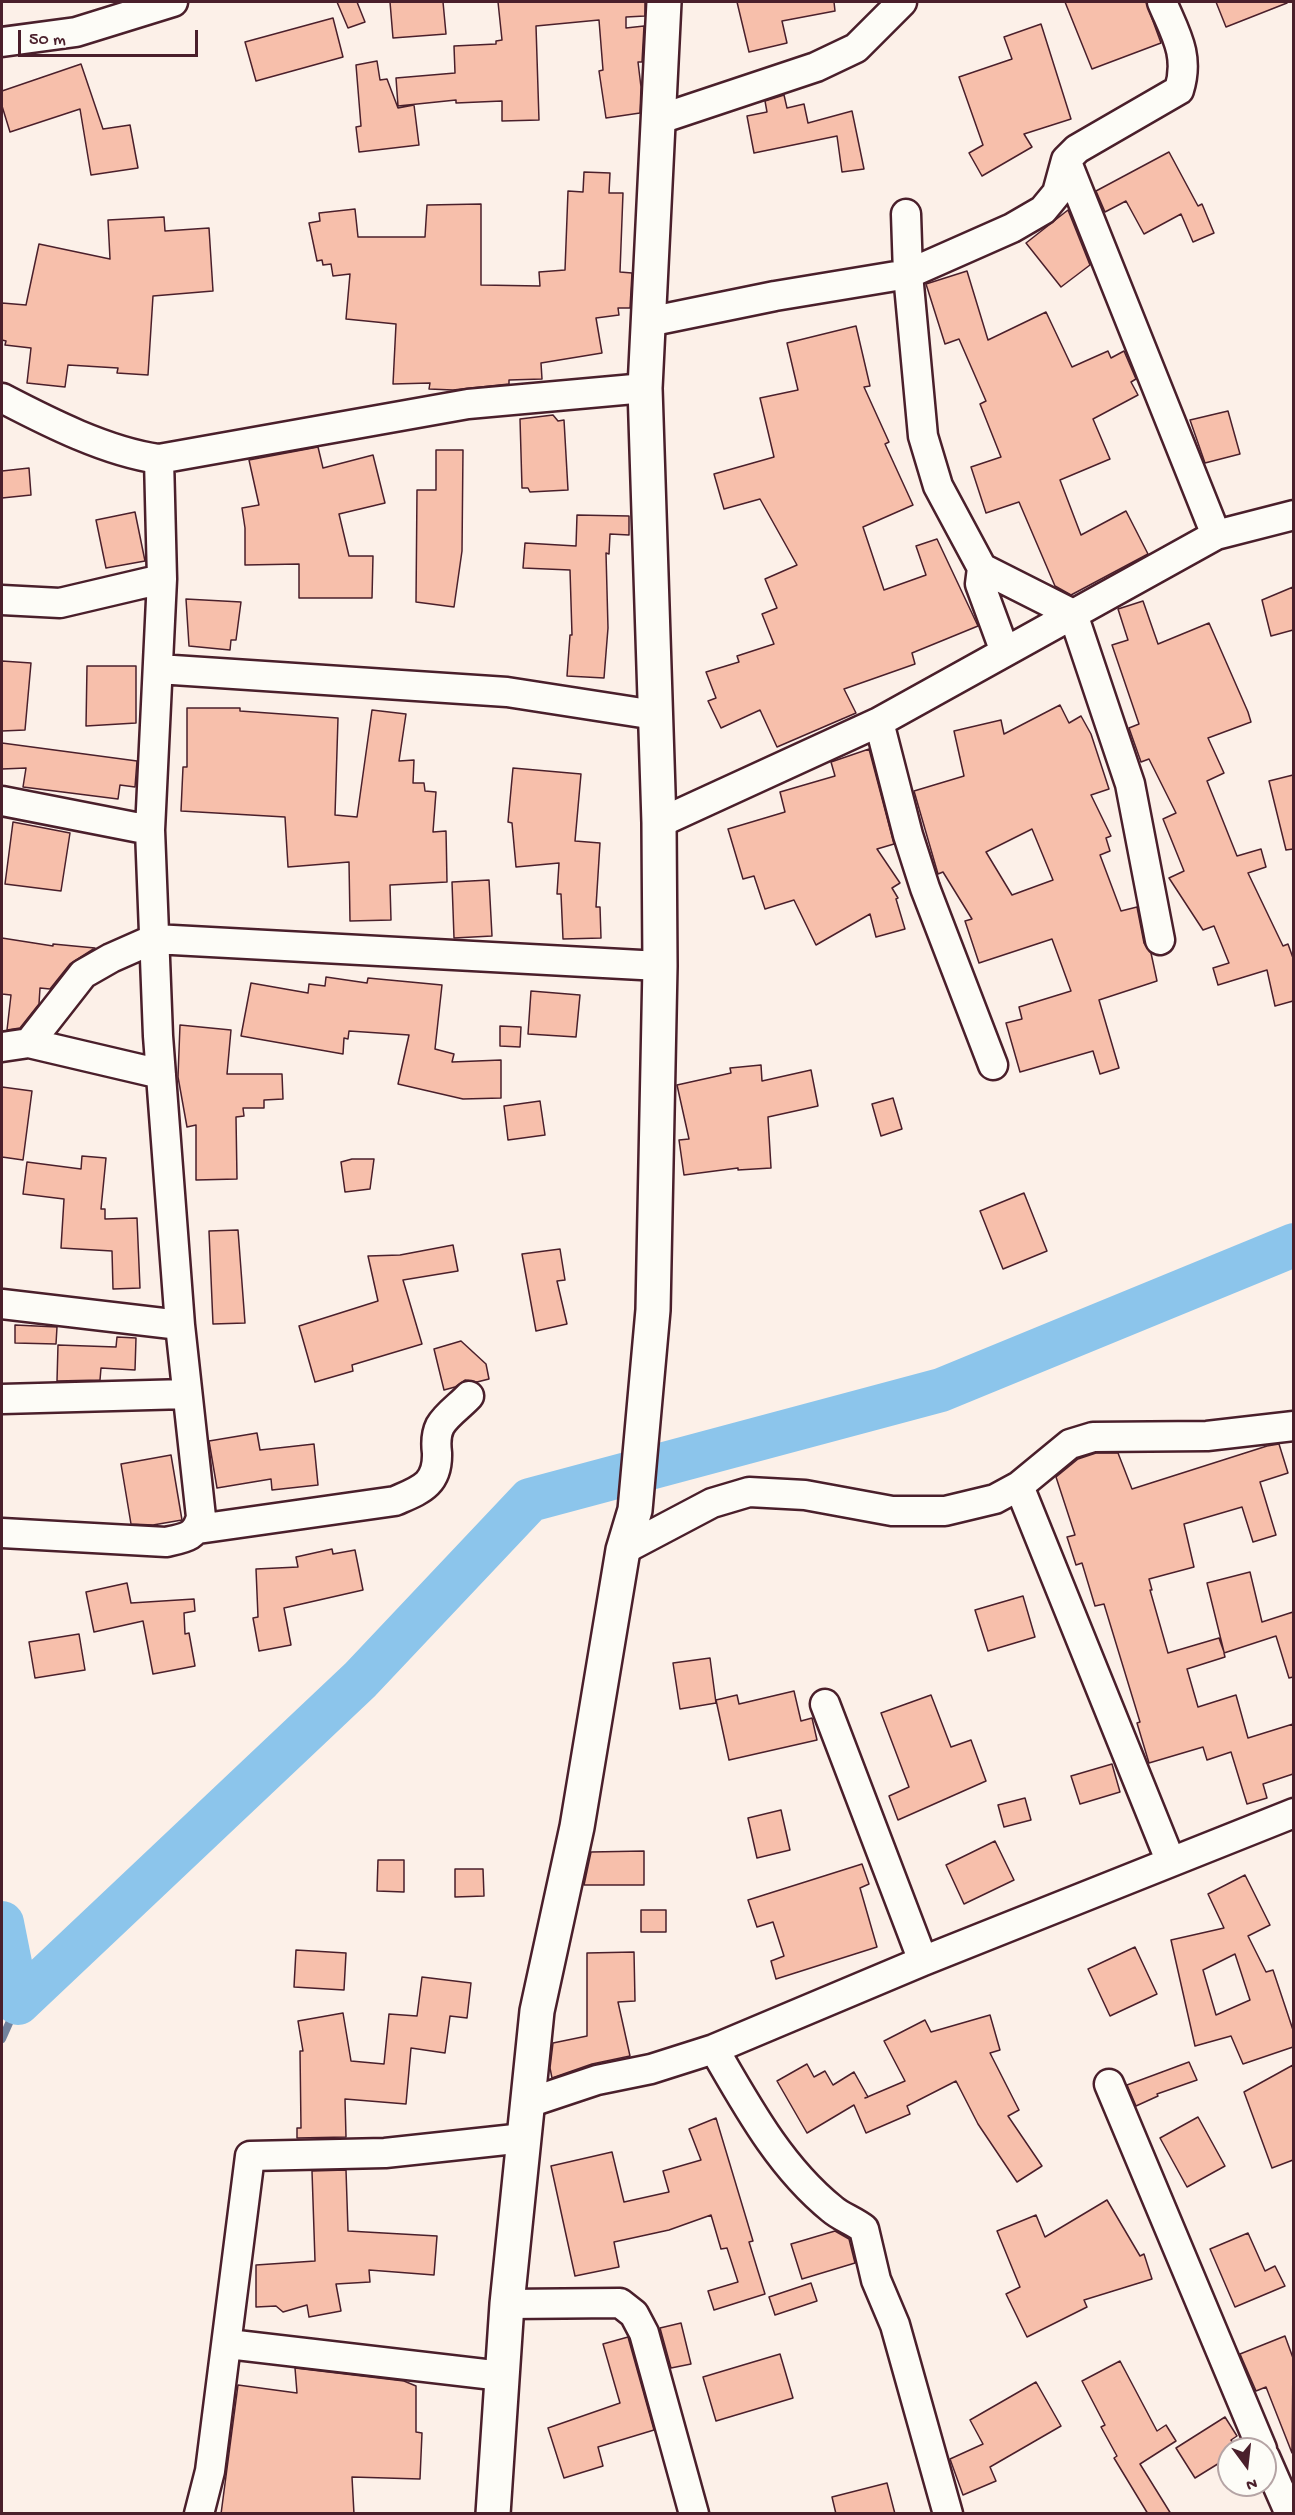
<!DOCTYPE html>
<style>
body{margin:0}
#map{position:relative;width:1295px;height:2515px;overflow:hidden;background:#fcf0e8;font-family:"Gochi Hand",sans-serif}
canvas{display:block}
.frame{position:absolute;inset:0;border:3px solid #4a1f2b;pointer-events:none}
.north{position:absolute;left:1217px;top:2437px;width:60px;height:60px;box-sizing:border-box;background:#fdfcf7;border:2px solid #b5a4a5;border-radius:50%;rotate:165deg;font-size:16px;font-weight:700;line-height:24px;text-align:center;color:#4a1f2b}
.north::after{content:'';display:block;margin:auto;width:21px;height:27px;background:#4a1f2b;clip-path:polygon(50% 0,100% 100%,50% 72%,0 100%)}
.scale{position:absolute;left:18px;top:30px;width:180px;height:27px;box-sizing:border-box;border:3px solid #4a1f2b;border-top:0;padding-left:8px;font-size:18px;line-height:21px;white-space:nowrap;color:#4a1f2b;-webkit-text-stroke:4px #fdfcf7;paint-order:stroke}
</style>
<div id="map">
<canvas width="1295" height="2515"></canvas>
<div class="frame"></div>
<div class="north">N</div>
<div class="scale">50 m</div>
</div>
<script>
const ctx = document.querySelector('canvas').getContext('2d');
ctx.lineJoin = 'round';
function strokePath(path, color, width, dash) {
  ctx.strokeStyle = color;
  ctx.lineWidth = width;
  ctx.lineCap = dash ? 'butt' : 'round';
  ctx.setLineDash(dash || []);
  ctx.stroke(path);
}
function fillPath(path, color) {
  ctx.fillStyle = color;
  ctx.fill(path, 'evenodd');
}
const stream = new Path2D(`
 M2,2039L18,2003`);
const river = new Path2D(`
 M2,1923L18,2003L360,1680L530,1500L941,1390L1294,1245`);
const building = new Path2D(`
 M337,2H357L365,22L348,28Z
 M390,2H443L446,34L393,38Z
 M498,2H645V16L626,17V28L644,26L642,62H638L641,87L640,113L606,118L599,71L603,70L599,20L536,26L539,120L502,121V101L456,103V100L398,106L396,78L455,73L454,46L496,44V41L502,40Z
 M737,2H834L835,11L782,21L787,43L749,52Z
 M1065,2H1146L1161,43L1092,69Z
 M1216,2H1287V3L1226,27Z
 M333,18L343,57L256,81L245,42Z
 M1041,24L1071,119L1024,134L1032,147L982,176L969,153L983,145L959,77L1012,59L1004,37Z
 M377,61L380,80L387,79L398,108L414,105L419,145L359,152L356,127L361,126L356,65Z
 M81,64L103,129L130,125L138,168L91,175L80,109L10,132L2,106V91Z
 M784,95L787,108L804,104L808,123L852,111L864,169L842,172L837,136L754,153L747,116L767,112L765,101Z
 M1169,152L1198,206L1202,204L1214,233L1193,242L1181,214L1144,234L1126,201L1105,212L1096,191Z
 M584,172L610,173L609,193H623L620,272L632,273L630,308H618L619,315L596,318L602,353L541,363L542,379L509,380V384L453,390L429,389L430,383L393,384L396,324L346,319L350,274L333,276L331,264L323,265L322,260L317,261L309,223L320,221L319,213L355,209L358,237H425L427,205L481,204V285L540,286L539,272L565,270L568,191L583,192Z
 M1068,210L1090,265L1061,287L1026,243Z
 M164,217L165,231L209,228L213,291L153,296L148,375L117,373L118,368L68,365L65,387L27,383L31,348L5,345L6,341L2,340V303L26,305L39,244L110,259L108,220Z
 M967,271L988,340L1046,312L1072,367L1108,351L1111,358L1124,351L1136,379L1131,382L1138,395L1093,419L1110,459L1060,480L1081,535L1126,511L1148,554L1071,595L1055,586L1019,502L986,513L971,467L1001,457L980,404L986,401L959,339L945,344L926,284Z
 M856,326L870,386L864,387L889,442L885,444L913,505L863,527L884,590L926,575L916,546L937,539L978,626L912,653L915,664L844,689L856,713L777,747L760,710L721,728L708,701L716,698L706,672L739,662L737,656L774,644L762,614L777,608L765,579L797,565L760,499L724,509L714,474L774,457L760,398L798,390L787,343Z
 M1228,411L1240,454L1205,463L1190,420Z
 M553,415L558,421L564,420L568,490L530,492L528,488H522L520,419Z
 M318,447L323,468L373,455L385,503L339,514L349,556H373L372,598H299V564L245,565V528L242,508L259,505L249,460Z
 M436,450H463L462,551L454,607L416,602L417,490H436Z
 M29,468L31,495L2,498V471Z
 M135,512L145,561L106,568L96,520Z
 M577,515L629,516V535L610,534L609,554L606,553L608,628L604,678L567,676L570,635H572L570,570L523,568L525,543L576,546Z
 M1293,587V630L1271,636L1262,600Z
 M186,599L241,602L236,640H231L230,650L189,646Z
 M1143,601L1158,644L1209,623L1248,712L1251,722L1208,738L1224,773L1207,781L1237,856L1261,849L1266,867L1248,873L1283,946L1288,944L1293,958V1001L1275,1006L1267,970L1218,985L1213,968L1229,963L1214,926L1203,930L1169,878L1184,871L1163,819L1176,813L1149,759L1141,762L1129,728L1139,724L1112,645L1128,640L1118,609Z
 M2,661L31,663L25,730L2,731Z
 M87,666H136V723L86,726Z
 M1060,705L1069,723L1081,716L1091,734L1109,789L1091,795L1111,836L1106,838L1110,851L1100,855L1121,911L1137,907L1144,943L1151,953L1157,981L1099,1000L1119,1068L1100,1074L1093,1051L1020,1072L1006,1023L1022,1019L1019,1007L1071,991L1052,939L979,963L965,921L972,919L943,872L938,874L914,791L964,776L954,731L1001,720L1004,734ZM1032,829L1053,880L1012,895L986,852Z
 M187,708H240V711L338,718L335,815L357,817L372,710L406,714L399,761L414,760L413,783H424L425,791L436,792L433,832L446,831L447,882L390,885L391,920L350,921L349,862L288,867L285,817L181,811L183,767H187Z
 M2,743L137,761L135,787L120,785L118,799L23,787L26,768L2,769Z
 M869,749L894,844L877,849L900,883L892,888L898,898L896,899L905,929L876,937L870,914L816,945L794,900L765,909L754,876L743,879L728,829L785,812L780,792L835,776L831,762Z
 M513,768L581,774L575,841L600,843L596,907H600L601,938L563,939L561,894H557L559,863L516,867L512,823L508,822Z
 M1293,775V849L1286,850L1269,781Z
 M13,822L70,833L61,891L5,884Z
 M489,880L492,936L454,938L452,882Z
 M2,938L53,946V944L95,948L70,964L50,989L40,988L39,1004L20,1028L7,1030L11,995L2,994Z
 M326,977L367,983L368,978L442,985L435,1049L454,1054L452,1062L501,1060V1098L463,1099L398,1084L409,1035L349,1031L348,1039L344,1038L343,1054L241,1036L251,983L308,993L309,984L325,986Z
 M531,991L580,995L576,1037L528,1034Z
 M180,1025L231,1030L227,1074H282L283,1099L264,1100V1108H243L244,1116L236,1117L237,1179L196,1180V1125L187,1127L178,1077Z
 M500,1026L521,1027L520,1047L500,1046Z
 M761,1065L762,1081L811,1070L818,1106L768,1117L771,1168L738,1170V1168L684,1175L679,1140L689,1139L677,1085L731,1073L730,1068Z
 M2,1087L32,1091L23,1160L2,1157Z
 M893,1098L902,1129L881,1136L872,1104Z
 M540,1101L545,1135L508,1140L504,1106Z
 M82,1156L106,1158L101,1209H105V1219L137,1218L140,1288L113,1289L112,1251L61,1248L64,1199L23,1194L27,1162L81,1169Z
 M352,1159H374L370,1189L345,1192L341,1162Z
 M1024,1193L1047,1251L1003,1269L980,1211Z
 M238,1230L245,1323L213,1324L209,1231Z
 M453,1245L458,1271L403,1280L422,1344L352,1365L353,1371L315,1382L299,1326L378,1301L368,1256L400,1255Z
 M560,1249L565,1280L557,1281L567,1324L536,1331L522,1254Z
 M15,1325L57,1327L56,1344L15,1343Z
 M117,1337L136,1338L135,1370L101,1368L100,1380L57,1381L58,1345L116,1347Z
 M461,1341L486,1364L489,1379L477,1382L465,1380L455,1387L444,1390L434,1349Z
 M257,1433L260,1450L314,1444L318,1485L272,1490L271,1479L217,1488L209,1441Z
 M1279,1444L1288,1473L1260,1482L1276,1535L1253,1542L1242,1507L1184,1524L1194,1567L1149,1579L1152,1590H1150L1168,1653L1219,1638L1224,1652L1207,1583L1250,1572L1262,1622L1293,1612V1677L1289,1678L1276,1636L1224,1653L1225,1657L1187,1669L1198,1707L1236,1695L1248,1738L1293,1724V1774L1263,1784L1267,1798L1247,1804L1231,1752L1207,1760L1203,1747L1149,1763L1137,1723L1140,1722L1104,1604L1095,1606L1082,1563L1076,1565L1067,1537L1075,1535L1056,1477L1078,1459L1096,1453H1118L1132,1489L1267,1446Z
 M171,1455L182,1520L153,1525L131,1524L121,1464Z
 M332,1549L333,1554L355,1550L363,1590L284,1608L291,1645L259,1651L253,1618L258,1617L256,1569L298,1567L296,1557Z
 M127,1583L131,1603L194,1599L195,1611L184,1613L185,1634L189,1633L195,1666L153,1674L143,1621L94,1632L86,1592Z
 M1023,1596L1035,1637L988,1651L975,1610Z
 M79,1634L85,1670L35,1678L29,1642Z
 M710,1658L716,1703L680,1709L673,1663Z
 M794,1691L801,1721L812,1718L817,1740L729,1760L716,1700L737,1695L739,1704Z
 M931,1695L951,1747L971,1740L986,1781L898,1820L889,1796L909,1787L881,1713Z
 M1112,1764L1120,1792L1080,1804L1071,1776Z
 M1025,1798L1031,1820L1004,1827L998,1805Z
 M781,1810L790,1850L757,1858L748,1818Z
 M995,1841L1014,1880L964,1904L946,1865Z
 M644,1851V1885H584L591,1852Z
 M378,1860H404V1892L377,1891Z
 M862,1864L869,1884L860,1888L877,1947L776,1979L771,1961L784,1956L773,1922L757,1927L748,1900Z
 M455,1869H483L484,1896L455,1897Z
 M1245,1875L1270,1925L1248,1936L1266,1972L1273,1970L1293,2030V2047L1243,2064L1231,2036L1195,2046L1171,1940L1224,1928L1208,1894ZM1235,1954L1250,2000L1216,2015L1203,1970Z
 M641,1910H666V1932H641Z
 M1135,1947L1157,1994L1110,2016L1088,1969Z
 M296,1950L346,1953L344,1990L294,1987Z
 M634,1952L635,2001L618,2002L630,2056L592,2064L552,2078L550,2068L553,2043L587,2036V1953Z
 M422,1977L471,1983L467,2018L450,2016L445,2053L411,2048L406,2104L345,2099L346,2137L297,2138V2128H301L300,2051H303L298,2021L343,2013L351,2061L384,2064L389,2014L417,2016Z
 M990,2015L1000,2050L990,2053L1019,2110L1008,2116L1042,2166L1017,2182L978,2124L956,2081L907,2106L910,2114L866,2133L854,2105L807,2133L777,2081L807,2064L814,2077L825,2071L833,2085L854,2072L868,2097L865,2098L905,2081L884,2041L925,2020L931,2032Z
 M1189,2062L1197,2080L1157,2094L1158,2096L1136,2106L1127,2085Z
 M1293,2065V2160L1272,2168L1244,2092Z
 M1198,2117L1225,2166L1187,2187L1160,2138Z
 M716,2118L753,2241L749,2242L765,2294L714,2310L708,2291L738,2282L727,2248L721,2249L711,2215L669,2230L614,2242L619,2267L575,2276L551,2166L612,2152L624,2202L669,2192L663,2171L701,2160L689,2129Z
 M346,2170L348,2231L437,2236L434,2275L369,2270L370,2282L336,2284L341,2311L309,2317L307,2305L283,2312L276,2306L256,2307V2265L315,2261L312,2171Z
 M1107,2200L1140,2256L1144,2254L1152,2279L1084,2300L1087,2307L1027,2337L1006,2294L1020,2287L997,2231L1036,2215L1045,2237Z
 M835,2231L849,2239L855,2263L802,2279L791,2244Z
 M1248,2233L1265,2271L1275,2266L1285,2286L1235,2307L1210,2249Z
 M811,2283L817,2301L775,2315L769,2297Z
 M681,2323L691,2364L671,2368L660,2328Z
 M1285,2336L1293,2358L1292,2453L1266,2387L1256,2391L1240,2354Z
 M628,2337L654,2430L598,2447L603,2466L564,2478L548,2428L620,2403L603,2344Z
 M780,2354L793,2398L716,2421L703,2377Z
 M1120,2361L1157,2431L1166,2425L1176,2441L1140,2464L1171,2514H1148L1114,2458L1117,2456L1101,2427L1105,2425L1082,2381Z
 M295,2368L404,2381L416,2386V2432L422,2433L420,2479L352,2477L354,2514H221L238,2385L297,2393Z
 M1036,2382L1061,2426L990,2467L996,2481L963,2495L950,2459L983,2444L970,2420Z
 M1225,2417L1237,2436L1231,2440L1237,2449H1229V2457L1195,2478L1176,2448Z
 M887,2483L895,2514H836L832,2497Z`);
const street = new Path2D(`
 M2,42L76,32L173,2
 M657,120L816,67L856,48L902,2
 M1066,160L1216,535
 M906,214L908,274L923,436L938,486L982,568L1073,614L1130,784L1160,940
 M648,322L775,296L908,274L1012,228L1043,210L1057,193L1066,160L1077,149L1179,90C1190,55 1175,33 1162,2
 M2,398C48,422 107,452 159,459L468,404L645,388
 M982,568L980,584L1005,652
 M2,600L60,603L162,579
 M158,669L507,692L655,715
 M879,722L908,835L925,888L993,1065
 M2,801L150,830
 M659,823L879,722L1216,535L1294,515
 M29,1043L161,1074
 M2,1047L29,1043L83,974L111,958L154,939L660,966
 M2,1304L180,1325
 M2,1399L187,1394
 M1019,1486L1170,1860
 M198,1529L395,1501C420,1490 438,1485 437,1453C436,1445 436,1434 440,1426C446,1415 461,1405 469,1396
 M2,1533L166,1542C185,1538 196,1537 201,1517L180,1325L158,1036L150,830L162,579L159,459
 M623,1550L712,1503L749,1492L805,1495L892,1511H945L995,1499L1019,1486L1070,1444L1093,1437L1207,1436L1294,1426
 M825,1704L923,1961
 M714,2049C747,2106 780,2167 832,2209C841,2217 854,2221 864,2229L876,2280L895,2325L948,2514
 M1109,2084L1262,2449
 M528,2103L597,2080L651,2069L714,2049L923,1961L1294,1813
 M507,2304L620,2303L634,2314L644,2333L694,2514
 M228,2344L502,2376
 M1265,2457L1290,2514
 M199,2514L210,2471L250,2156L385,2153L524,2138`);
const secondary = new Path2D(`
 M493,2514L507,2304L537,2011L577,1827L623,1550L635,1510L653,1310L660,966L659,823L645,388L664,2`);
strokePath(stream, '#72839e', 8);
strokePath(river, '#8cc5eb', 44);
fillPath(building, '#f7bfab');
strokePath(building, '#4a1f2b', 1.5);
strokePath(street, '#4a1f2b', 33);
strokePath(secondary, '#4a1f2b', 38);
strokePath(street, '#fdfcf7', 28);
strokePath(secondary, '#fdfcf7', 33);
</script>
